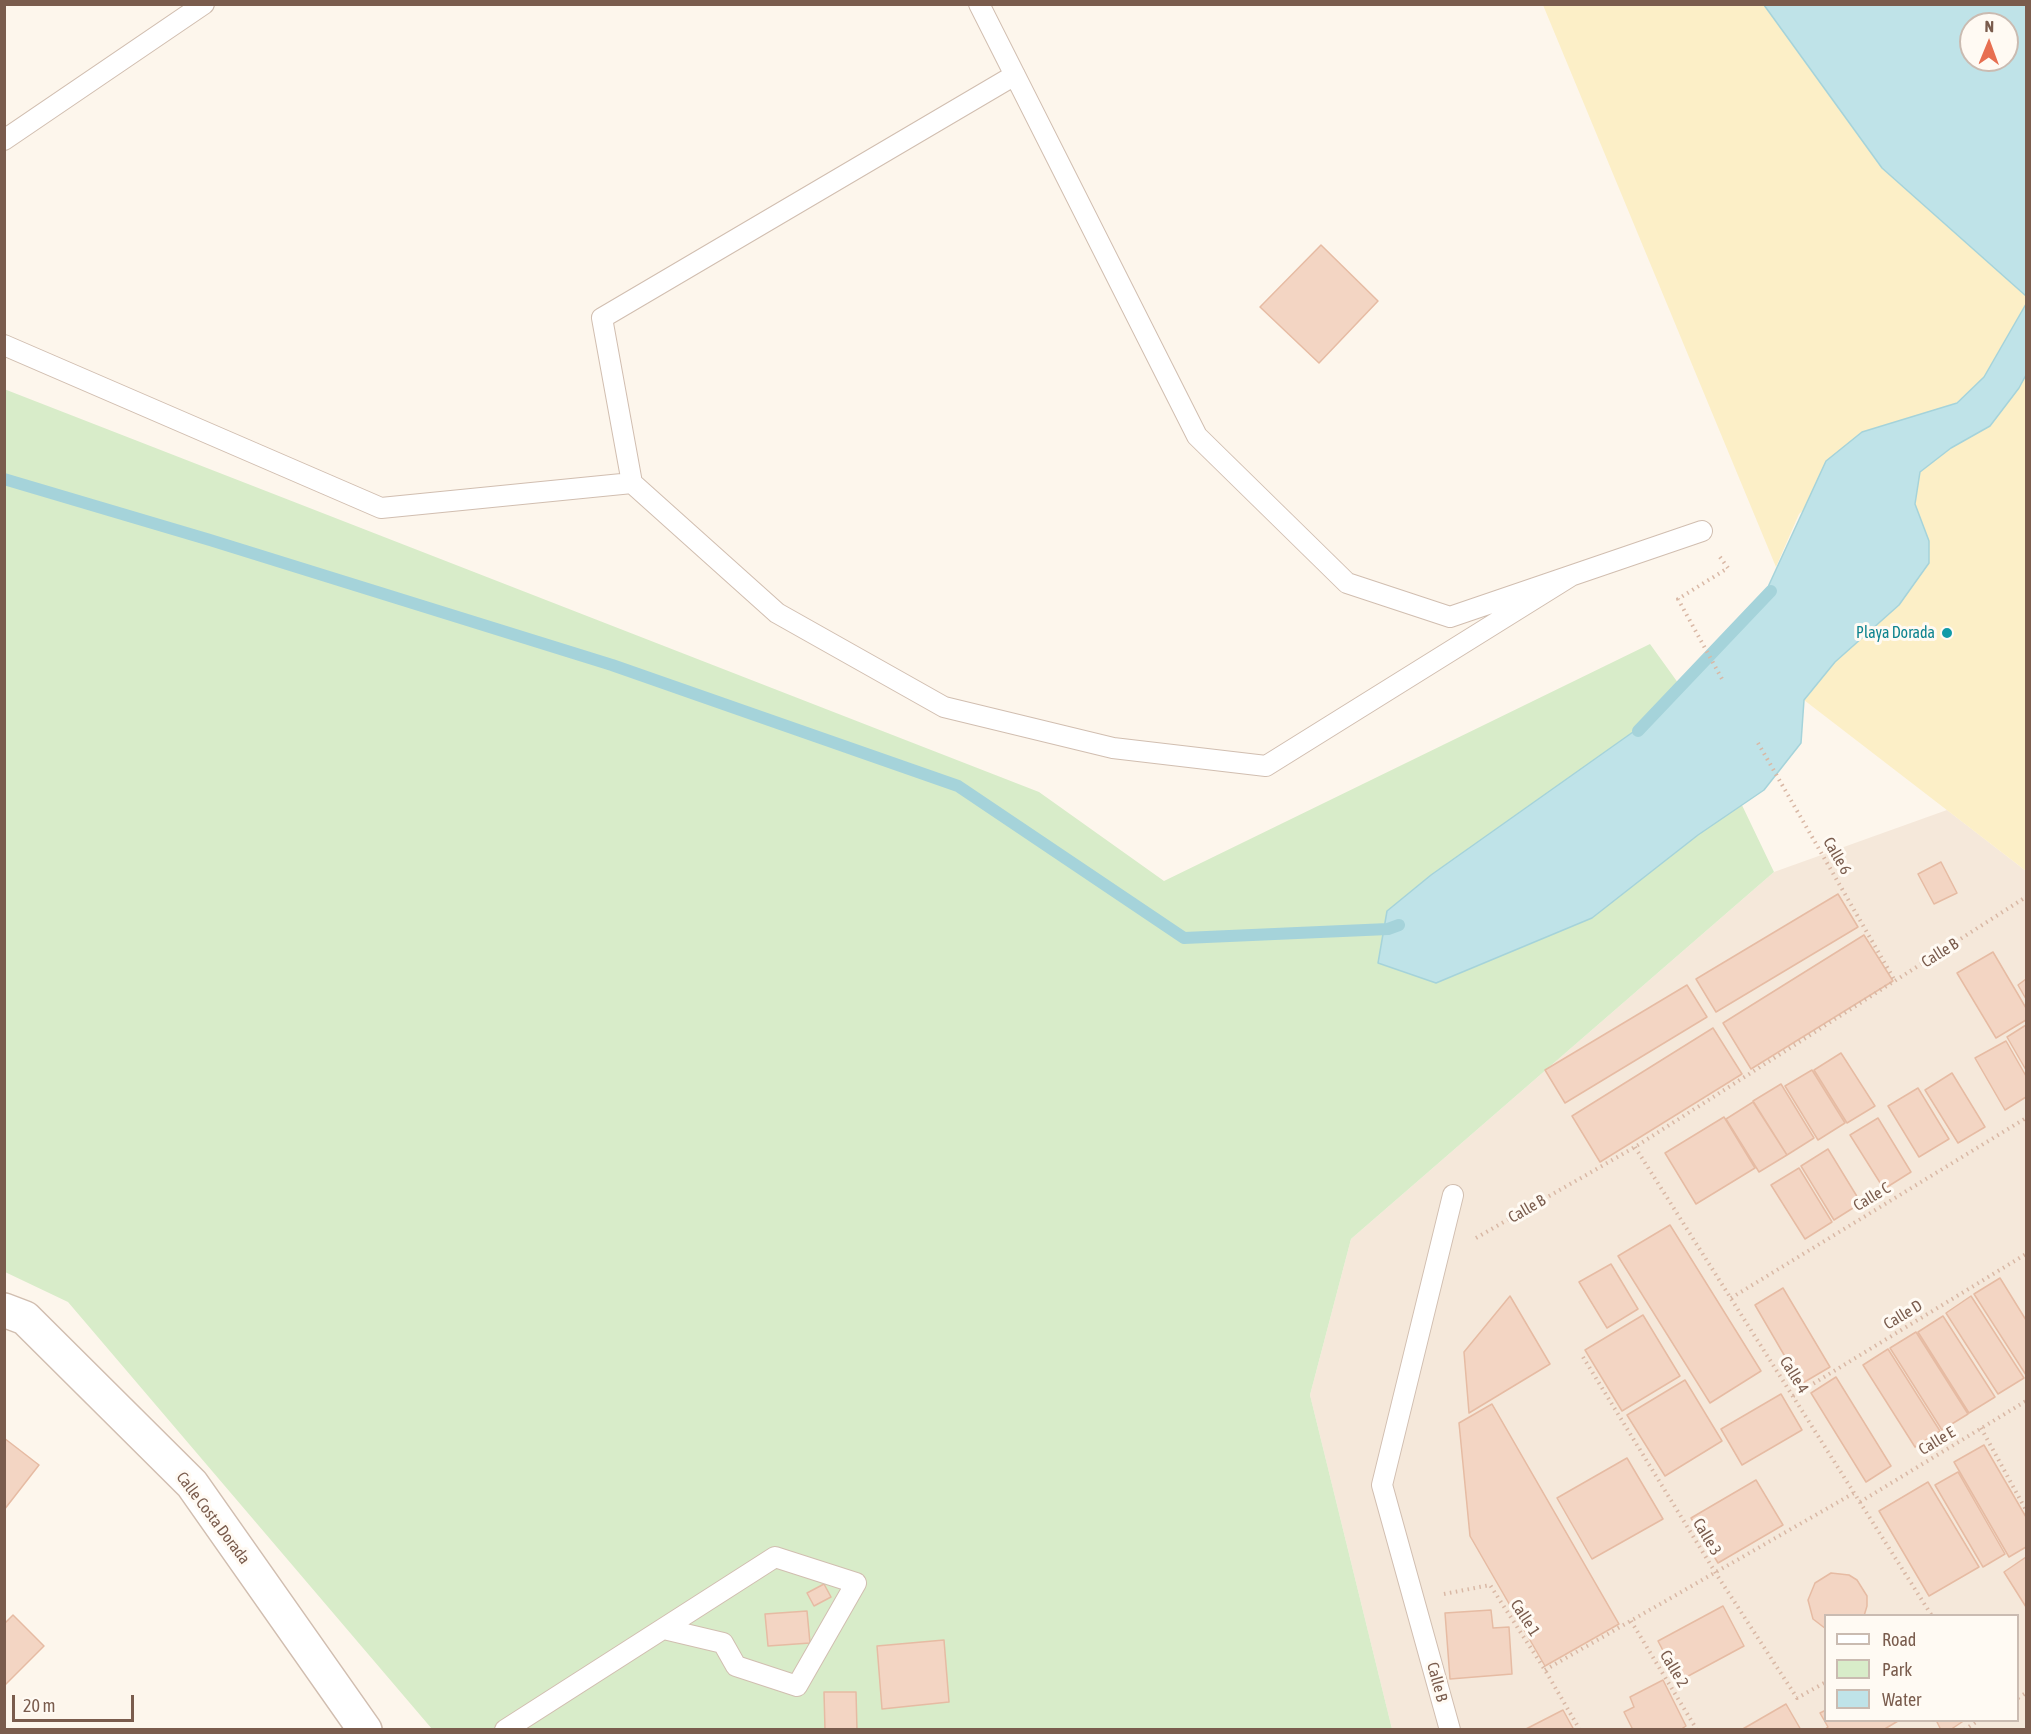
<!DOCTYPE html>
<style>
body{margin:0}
#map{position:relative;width:2031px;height:1734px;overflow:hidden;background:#fdf6ec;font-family:"Asap Condensed",sans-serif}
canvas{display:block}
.frame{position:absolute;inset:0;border:6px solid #7a5c4d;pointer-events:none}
.legend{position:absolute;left:1824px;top:1614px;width:195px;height:108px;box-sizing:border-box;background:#fffaf3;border:2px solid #cabbb1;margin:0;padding:8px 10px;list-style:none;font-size:18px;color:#7a5c4d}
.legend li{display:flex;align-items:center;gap:12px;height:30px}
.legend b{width:30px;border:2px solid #cabbb1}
.north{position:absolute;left:1959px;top:12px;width:60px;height:60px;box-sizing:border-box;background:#fffaf3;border:2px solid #cabbb1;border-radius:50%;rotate:1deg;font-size:16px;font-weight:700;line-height:24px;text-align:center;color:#7a5c4d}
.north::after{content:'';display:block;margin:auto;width:21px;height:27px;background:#e76f51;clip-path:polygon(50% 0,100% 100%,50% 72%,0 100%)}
.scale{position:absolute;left:12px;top:1695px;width:122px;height:27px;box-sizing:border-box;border:3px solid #7a5c4d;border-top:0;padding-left:8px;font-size:18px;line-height:21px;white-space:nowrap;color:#7a5c4d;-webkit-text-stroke:4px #fffaf3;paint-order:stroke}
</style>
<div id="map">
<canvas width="2031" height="1734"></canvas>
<div class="frame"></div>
<ul class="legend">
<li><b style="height:8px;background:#fff"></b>Road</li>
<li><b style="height:16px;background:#d8ecc9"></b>Park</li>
<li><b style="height:16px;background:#bfe3e8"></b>Water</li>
</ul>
<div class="north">N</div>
<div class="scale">20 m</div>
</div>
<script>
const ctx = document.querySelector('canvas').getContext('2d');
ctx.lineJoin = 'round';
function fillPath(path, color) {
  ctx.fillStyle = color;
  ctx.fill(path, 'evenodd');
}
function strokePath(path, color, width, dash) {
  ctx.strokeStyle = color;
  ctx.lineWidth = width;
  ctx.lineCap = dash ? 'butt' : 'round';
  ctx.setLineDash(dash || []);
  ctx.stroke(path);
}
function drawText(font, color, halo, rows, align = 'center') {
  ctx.font = font + ' "Asap Condensed",sans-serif';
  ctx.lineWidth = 6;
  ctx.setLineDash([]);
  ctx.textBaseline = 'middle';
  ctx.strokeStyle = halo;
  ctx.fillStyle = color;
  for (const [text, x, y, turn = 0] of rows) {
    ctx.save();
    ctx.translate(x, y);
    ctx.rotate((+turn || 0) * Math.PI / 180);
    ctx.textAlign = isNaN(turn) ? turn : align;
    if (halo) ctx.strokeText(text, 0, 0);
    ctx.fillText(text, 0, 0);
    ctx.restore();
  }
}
const residential = new Path2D(`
 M1947,810L2026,871V1729H1392L1310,1395L1351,1239L1774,872ZM1826,1616H2018V1720H1826Z`);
const green = new Path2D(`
 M4,389L1039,792L1164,881L1650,644L1694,705L1774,872L1351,1239L1310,1395L1392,1729H432L68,1302L5,1272Z`);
const sand = new Path2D(`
 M1543,5H1764L1882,168L2026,296V304L1984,377L1956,403L1910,418L1799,514L1776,567Z
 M2026,375V871L1804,700L1835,662L1899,605L1929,541L1915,505L1920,472L1951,448L1990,426Z`);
const water = new Path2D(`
 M1764,5H2026V296L1882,168ZM1971,24H2007V60H1971Z
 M2026,304V375L2019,388L1990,426L1951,448L1920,472L1915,504L1929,541V563L1899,605L1835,662L1804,700L1801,743L1764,790L1698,835L1592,918L1436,983L1378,963L1387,911L1431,875L1657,715L1756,613L1826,461L1862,432L1957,403L1984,377Z`);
const stream = new Path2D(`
 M4,479L210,540L612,665L958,786L1184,938L1388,929L1399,925
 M1638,731L1771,591`);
const building = new Path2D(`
 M1321,245L1378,301L1319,363L1260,307Z
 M1941,862L1957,893L1934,904L1918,874Z
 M1838,894L1858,927L1716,1012L1696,979Z
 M1864,935L1893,981L1751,1069L1723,1023Z
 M1993,952L2026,1008V1020L1996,1038L1957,973Z
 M2026,979V999L2018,985Z
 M1687,985L1707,1017L1565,1103L1545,1070Z
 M2026,1025V1070L2007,1037Z
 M1713,1028L1742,1074L1600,1162L1572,1116Z
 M2006,1041L2026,1076V1097L2005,1110L1975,1058Z
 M1841,1053L1875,1106L1847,1123L1814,1070Z
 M1812,1070L1845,1123L1818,1140L1785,1086Z
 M1952,1073L1985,1127L1958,1143L1925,1090Z
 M1781,1084L1814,1138L1787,1155L1753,1101Z
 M1918,1088L1949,1139L1919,1157L1888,1106Z
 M1753,1102L1787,1155L1759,1172L1726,1119Z
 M1724,1117L1755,1168L1696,1204L1665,1153Z
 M1878,1118L1911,1172L1884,1189L1850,1135Z
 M1828,1149L1861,1203L1834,1220L1801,1166Z
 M1799,1168L1832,1222L1805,1239L1771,1185Z
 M1670,1225L1761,1371L1710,1403L1618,1256Z
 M1611,1264L1638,1309L1607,1328L1579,1282Z
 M2000,1278L2026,1320V1375L1974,1294Z
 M1783,1288L1830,1367L1801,1384L1755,1305Z
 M1510,1296L1550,1364L1469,1413L1464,1352Z
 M1971,1296L2024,1378L1998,1394L1946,1313Z
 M1643,1315L1680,1376L1622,1411L1585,1350Z
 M1943,1316L1995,1397L1969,1413L1918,1332Z
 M1916,1332L1968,1414L1942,1430L1890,1348Z
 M1888,1349L1940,1431L1915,1447L1863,1365Z
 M1836,1377L1891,1466L1866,1482L1811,1393Z
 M1685,1380L1722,1441L1665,1476L1627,1415Z
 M1781,1394L1802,1430L1742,1465L1721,1429Z
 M1492,1404L1619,1624L1545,1666L1470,1536L1459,1423Z
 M4,1438L39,1465L4,1510Z
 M1984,1445L2026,1517V1547L2009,1557L1954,1462Z
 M1627,1458L1663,1519L1592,1559L1557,1498Z
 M1958,1472L2005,1554L1983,1567L1935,1485Z
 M1756,1480L1783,1525L1718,1563L1691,1518Z
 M1928,1482L1979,1567L1929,1596L1879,1511Z
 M2026,1557V1607L2004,1572Z
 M1831,1573L1849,1575L1857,1580L1867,1596V1606L1864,1616H1826V1629L1813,1619L1808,1600L1815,1583Z
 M824,1584L831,1597L814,1606L807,1593Z
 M1723,1606L1744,1646L1679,1681L1658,1641Z
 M1491,1610L1493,1628L1509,1627L1512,1674L1450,1679L1445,1613Z
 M807,1611L810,1643L768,1646L765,1614Z
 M13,1615L44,1646L4,1686V1624Z
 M944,1640L949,1702L882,1709L877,1646Z
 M1663,1680L1686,1726L1680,1730H1633L1624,1712L1634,1707L1630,1697Z
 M824,1692H856L857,1730H825Z
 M1786,1704L1801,1730H1741Z
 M1563,1710L1574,1730H1524Z
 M1826,1710V1720L1898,1721L1883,1730H1824L1828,1727L1820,1713Z
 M1936,1720H1965L1950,1730H1941Z`);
const path = new Path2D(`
 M1720,557L1728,568L1678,599L1722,679
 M1758,743L1895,981
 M1635,1147L1932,1616
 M1476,1238L1635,1147L2026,897
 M1731,1298L2026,1118
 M1583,1357L1715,1572L1797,1698L1826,1682
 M1793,1396L2026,1254
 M1981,1428L2026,1510
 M1860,1502L2026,1401
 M1444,1594L1490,1585L1545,1670L1580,1730
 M1631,1621L1697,1730
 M1545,1670L1854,1493
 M2018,1698L2026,1693
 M1964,1730L1979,1720`);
const service = new Path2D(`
 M979,4L1197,436L1347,583L1450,617L1702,531
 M4,140L204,4
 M4,345L381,508L632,483L777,613L944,707L1113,748L1266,766L1571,576
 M632,483L602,318L1015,75
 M505,1730L775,1557L856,1583L797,1686L736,1666L723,1643L664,1629
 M1450,1730L1382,1485L1453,1195`);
const minor = new Path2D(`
 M4,1310L25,1318L192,1484L365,1730`);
const markers = [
 [1947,633,6,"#0f9aa8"]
];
const cultureNames = [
 ["Playa Dorada",1935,633]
];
const streetNames = [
 ["Calle 6",1837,856,60],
 ["Calle B",1940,953,-32],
 ["Calle C",1872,1197,-31],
 ["Calle B",1527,1209,-30],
 ["Calle D",1903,1315,-31],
 ["Calle 4",1794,1375,58],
 ["Calle E",1937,1441,-31],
 ["Calle Costa Dorada",213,1518,53],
 ["Calle 3",1707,1537,59],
 ["Calle 1",1525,1618,57],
 ["Calle 2",1674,1669,59],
 ["Calle B",1437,1682,75]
];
fillPath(residential, '#f5e8da');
fillPath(green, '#d8ecc9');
fillPath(sand, '#fcefc7');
fillPath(water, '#bfe3e8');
strokePath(water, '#a5d3da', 1.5);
strokePath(stream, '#a5d3da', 12);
fillPath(building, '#f3d5c3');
strokePath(building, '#e6bba3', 1.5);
strokePath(service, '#d1beb0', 22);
strokePath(minor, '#d1beb0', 36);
strokePath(path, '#d9b8a5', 4, [1.5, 4.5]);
strokePath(service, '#fff', 20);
strokePath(minor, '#fff', 33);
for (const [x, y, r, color] of markers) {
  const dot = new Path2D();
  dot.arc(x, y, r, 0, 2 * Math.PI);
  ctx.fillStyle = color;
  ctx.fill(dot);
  strokePath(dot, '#fffaf3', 2);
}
drawText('16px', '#0d838f', '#fffaf3', cultureNames, 'right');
drawText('16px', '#7a5c4d', '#fffaf3', streetNames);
</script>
